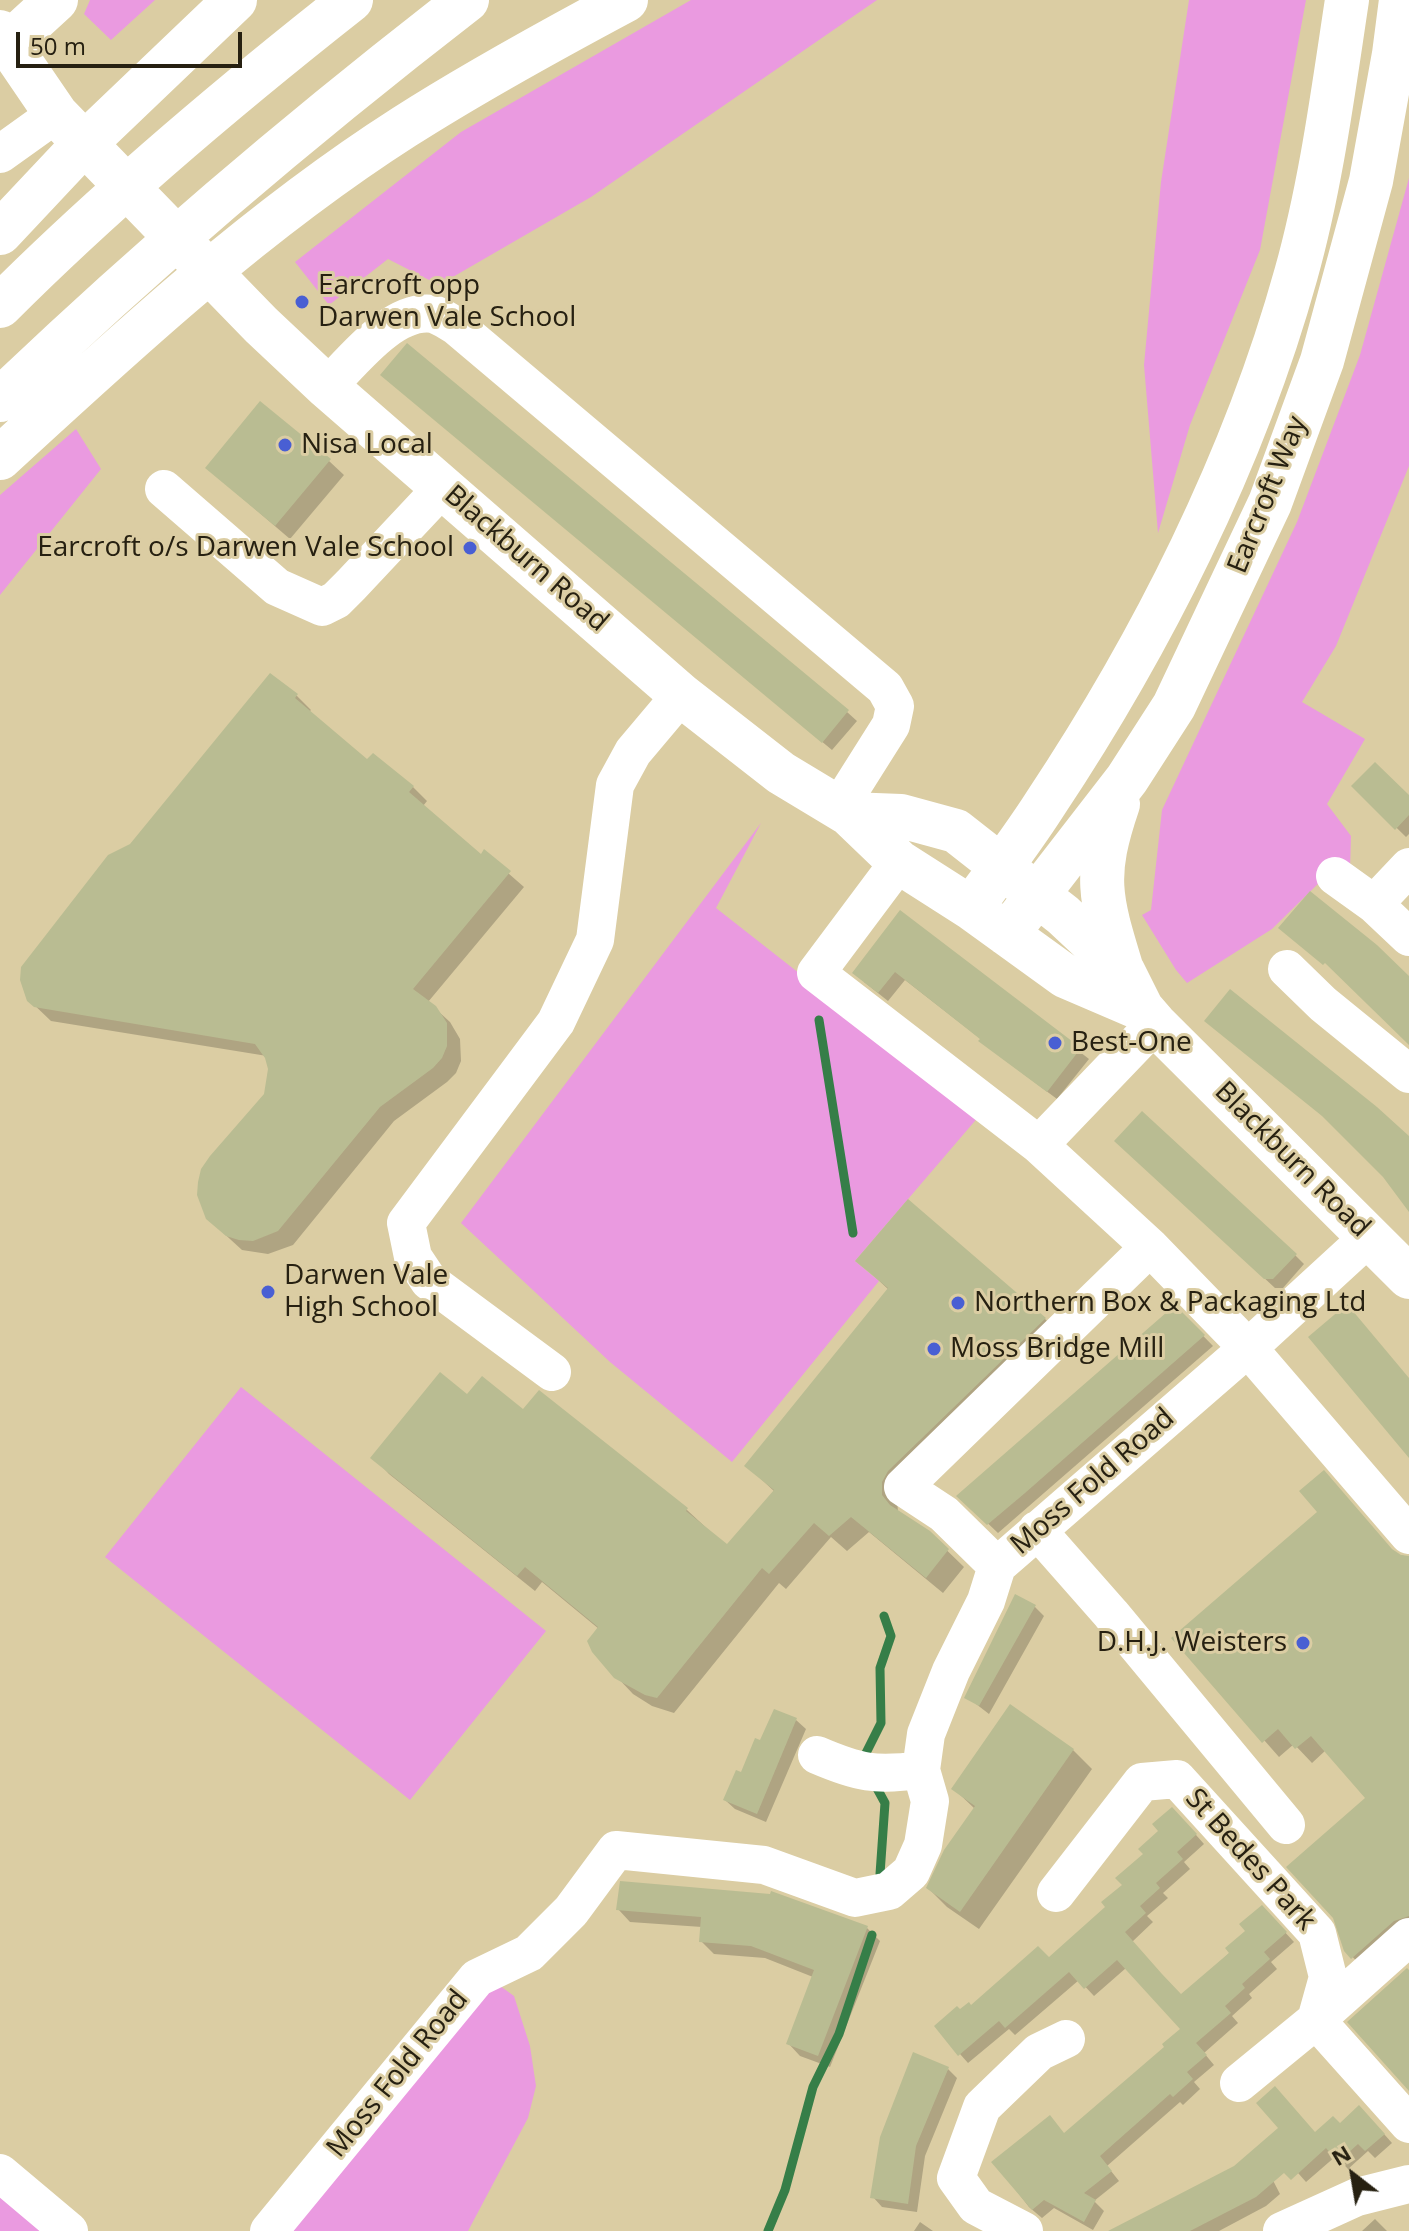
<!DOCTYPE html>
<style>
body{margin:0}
#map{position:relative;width:1409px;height:2231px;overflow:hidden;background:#dbcda3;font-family:"Open Sans",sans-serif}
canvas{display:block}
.north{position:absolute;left:1313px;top:2135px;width:80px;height:80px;-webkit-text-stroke:6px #dbcda3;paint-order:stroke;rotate:329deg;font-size:22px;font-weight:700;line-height:32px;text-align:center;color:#262011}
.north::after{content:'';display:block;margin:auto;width:28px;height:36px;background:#262011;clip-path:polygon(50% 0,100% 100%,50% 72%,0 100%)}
.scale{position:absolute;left:16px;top:32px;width:226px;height:36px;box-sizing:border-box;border:4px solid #262011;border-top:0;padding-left:10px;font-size:24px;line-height:28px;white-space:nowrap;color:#262011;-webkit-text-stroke:6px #dbcda3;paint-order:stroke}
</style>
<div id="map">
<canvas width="1409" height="2231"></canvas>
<div class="north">N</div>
<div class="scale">50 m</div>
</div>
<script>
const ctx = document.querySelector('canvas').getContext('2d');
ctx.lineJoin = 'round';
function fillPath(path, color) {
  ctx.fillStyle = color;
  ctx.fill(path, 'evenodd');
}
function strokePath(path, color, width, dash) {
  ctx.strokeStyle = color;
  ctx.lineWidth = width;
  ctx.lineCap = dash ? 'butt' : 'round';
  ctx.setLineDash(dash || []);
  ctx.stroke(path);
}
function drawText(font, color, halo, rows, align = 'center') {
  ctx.font = font + ' "Open Sans",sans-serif';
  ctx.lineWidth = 6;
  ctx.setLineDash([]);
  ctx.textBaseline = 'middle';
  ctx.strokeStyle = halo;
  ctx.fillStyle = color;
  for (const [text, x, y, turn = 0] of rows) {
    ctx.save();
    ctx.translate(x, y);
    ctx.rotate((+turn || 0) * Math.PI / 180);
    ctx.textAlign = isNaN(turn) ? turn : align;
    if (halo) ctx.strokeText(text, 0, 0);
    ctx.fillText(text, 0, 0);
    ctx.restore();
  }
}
const green = new Path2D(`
 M90,0H155L111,40L84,14Z
 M691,0H877L591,197L439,285L388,259L329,305L295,262L461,132Z
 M1189,0H1306L1260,250L1190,425L1158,533L1144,365L1161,182Z
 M1409,178V466L1336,646L1302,702L1365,739L1327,804L1351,836L1350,870L1327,875L1272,929L1187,983L1176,970L1142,915L1151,910L1162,810L1297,522L1360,355Z
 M76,429L101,469L0,595V495Z
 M761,823L716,908L980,1115L855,1261L879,1281L732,1462L610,1362L461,1223Z
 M241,1387L546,1631L410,1800L105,1557Z
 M489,1978L514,1996L530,2046L536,2086L528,2118L468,2231H278Z
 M0,2184L56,2231H0Z`);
const shadow = new Path2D(`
 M392,384L847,712L857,721L832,750Z
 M329,461L344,475L290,539L207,468Z
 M270,676L297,696L311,710L309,712L368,762L373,756L413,787L427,801L423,806L481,857L484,852L524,887L428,1002L450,1022L460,1039L461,1061L456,1073L447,1082L394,1121L293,1245L268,1254L242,1250L207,1218L266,1095L271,1069L267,1056L51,1021L29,1000L131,846Z
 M1354,786L1409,798V834L1406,837Z
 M901,913L1089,1059L1057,1099L990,1049L982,1040L905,980L888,1001L864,982Z
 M1126,1150L1295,1255L1304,1264L1283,1288H1275Z
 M858,1261L1045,1319L1061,1335L897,1499L898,1512L929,1533L964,1567L943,1593L869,1532L847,1551L831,1537L786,1589L779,1583L674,1713L652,1706L633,1694L616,1676L599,1629L542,1582L535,1591L389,1474L373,1457L467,1397L523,1412L539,1392L687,1510L727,1547L775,1492L747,1466L889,1290Z
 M1175,1307L1213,1346L998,1533L959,1496Z
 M1396,1554L1409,1557V1936L1368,1973L1346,1950L1335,1917L1368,1799L1326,1750L1312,1763L1294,1744L1279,1757L1174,1638Z
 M1016,1596L1035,1607L1044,1616L989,1714L967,1697Z
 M775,1711L796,1720L806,1729L766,1822L735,1809L725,1800L761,1743Z
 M1073,1750L1092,1769L979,1929L947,1907L928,1888L975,1809L954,1789Z
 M1181,1818L1204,1844L1184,1862L1190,1869L1163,1893L1168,1898L1147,1916L1153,1922L1132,1942L1181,1997L1270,1916L1294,1942L1271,1962L1277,1969L1249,1994L1252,1998L1232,2016L1238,2023L1204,2053L1214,2065L1194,2082L1200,2089L1183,2105L1180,2102L1107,2166L1119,2181L1094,2201L1104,2211L1093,2230L1054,2208L1042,2218L1029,2207L994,2162L1065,2135L1167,2047L1182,2030L1126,1968L1094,1996L1079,1980L1015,2035L1009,2029L968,2063L960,2054V2012L1049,1960L1108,1907Z
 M772,1893L867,1928L880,1941L830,2067L800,2056L788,2043L813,1977L765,1958L714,1954L701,1941L702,1927L630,1922L618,1909L771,1896Z
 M948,2069L957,2078L925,2156L917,2212L882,2207L873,2197Z
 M1368,2116L1392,2143L1375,2158L1368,2151L1348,2169L1336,2156L1306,2182L1268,2139L1316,2134Z
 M1263,2161L1280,2194L1266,2206L1219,2231H1112Z
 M1375,2219L1387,2231H1362Z
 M920,2222L933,2231H914Z`);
const stream = new Path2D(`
 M819,1020L853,1233
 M862,1761L881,1723L880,1668L891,1636L884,1616
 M873,1781L885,1803L880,1874
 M768,2231L785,2190L813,2087L839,2034L872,1935`);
const building = new Path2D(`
 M407,343L849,710L822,743L380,375Z
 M260,401L331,459L275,526L205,468Z
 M270,673L298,694L295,698L367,759L373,753L414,786L409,792L481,854L484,849L511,871L413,989L436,1006L447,1023V1046L442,1058L433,1068L380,1107L278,1231L253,1241L239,1240L226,1236L206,1219L197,1195L198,1182L201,1169L210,1156L264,1094L268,1069L265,1058L255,1044L34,1007L27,1001L20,980L21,967L108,855L130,844Z
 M1375,762L1409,795V815L1395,830L1351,786Z
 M1310,891L1377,945L1409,976V1045L1325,963L1323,965L1278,928Z
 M900,910L1081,1048L1047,1092L978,1041L980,1039L895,972L878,993L852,973Z
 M1230,989L1377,1107L1409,1136V1212L1383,1177L1322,1116L1204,1021Z
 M1142,1111L1297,1254L1273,1279H1264L1114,1141Z
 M908,1199L1046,1318L888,1471L882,1482V1495L890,1505L930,1531L949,1549L926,1578L851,1517L829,1536L814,1523L769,1574L762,1568L657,1698L645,1695L614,1678L592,1652L587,1641L598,1627L525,1567L517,1576L370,1458L440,1372L467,1394L482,1376L523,1409L539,1390L688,1508L686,1511L727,1544L774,1490L744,1466L888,1288L855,1261Z
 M1347,1304L1409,1378V1458L1308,1337Z
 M1175,1305L1205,1335L1025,1493L987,1525L956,1496Z
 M1324,1470L1392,1549L1401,1555L1409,1556V1916L1394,1921L1351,1959L1344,1951L1333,1918L1286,1867L1365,1798L1311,1736L1295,1749L1278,1729L1262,1743L1171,1638L1317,1512L1299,1491Z
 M1015,1594L1036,1605L979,1706L964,1698Z
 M1010,1704L1074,1749L960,1912L926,1888L944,1850L975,1806L951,1789Z
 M774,1709L797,1718L757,1814L723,1800L736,1770L741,1772L755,1738L760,1740Z
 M1172,1807L1197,1834L1177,1852L1183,1859L1156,1883L1160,1888L1140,1906L1146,1913L1125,1932L1162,1974L1181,1994L1229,1953L1225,1948L1245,1931L1239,1924L1262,1905L1287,1932L1264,1952L1270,1959L1242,1984L1245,1988L1225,2006L1231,2013L1196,2043L1207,2055L1187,2072L1193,2079L1173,2097L1170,2094L1100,2156L1112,2171L1084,2193L1096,2200L1084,2222L1044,2200L1032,2210L991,2162L1050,2115L1064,2133L1164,2047L1162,2044L1180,2029L1117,1960L1084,1989L1069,1972L1005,2028L999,2021L958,2056L934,2026L957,2006L960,2009L969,2002L971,2005L1038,1946L1049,1957L1105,1907L1101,1902L1122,1885L1115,1878L1143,1854L1138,1849L1158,1831L1152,1824Z
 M620,1881L770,1894L771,1891L868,1926L818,2056L786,2044L814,1970L751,1946L699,1942L701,1917L616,1910Z
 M1407,1968L1409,1970V2091L1347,2022Z
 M913,2052L949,2067L916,2146L908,2204L870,2198L880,2137Z
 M1275,2086L1315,2132L1333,2116L1340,2123L1359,2105L1385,2134L1365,2151L1358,2144L1338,2162L1326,2148L1291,2180L1284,2173L1256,2197L1190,2231H1108L1234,2166L1278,2128L1256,2103Z`);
const minor = new Path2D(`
 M0,154L56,114
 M327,387C353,361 393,308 433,314C441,316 449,322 456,326L885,688L895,706L891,725L838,809
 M164,489L277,587L322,607L336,600L351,585L443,487
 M899,862L816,973L1039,1145L1150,1247L1248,1348L1409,1535
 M1335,876L1374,904L1409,937
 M1374,904L1409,867
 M1287,969L1323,1004L1409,1074
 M1039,1145L1155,1024
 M552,1372L429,1281L413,1257L406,1223L556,1022L595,940L615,785L633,752L681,695
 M1037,1530L1111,1614L1286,1825
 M997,1566L944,1514L903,1487L1150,1247
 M817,1755C859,1773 875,1776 921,1770
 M1056,1893L1142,1782L1177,1779L1317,1933L1328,1977L1316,2020L1409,2124
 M1239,2083L1316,2020L1409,1937
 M0,2173L69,2231
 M269,2231L477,1978L529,1953L571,1911L616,1850L764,1865L855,1898L889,1891L911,1872L923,1845L930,1801L921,1770L926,1734L951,1671L986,1601L997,1566L1248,1348L1370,1236
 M1024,2231L976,2206L956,2178L982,2107L1039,2052L1066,2039
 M1282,2231L1357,2197L1409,2184`);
const major = new Path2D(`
 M8,44L56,0`);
const highway = new Path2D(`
 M0,32L56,114L261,325L327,387L681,695L781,773L849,814L899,862L971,908L1065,976L1142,1009
 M0,233L77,151L235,0
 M0,306C110,196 229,96 351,0
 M0,400C148,258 304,126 467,0
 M0,458C128,340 257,221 404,127C476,81 551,40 626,0
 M1118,804C1093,877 1100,898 1122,970
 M849,814L901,816L956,831L1063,915L1123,971L1142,1009L1155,1024L1409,1277
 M971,908C996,874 1022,840 1045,804C1152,643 1244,461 1296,274C1321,185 1333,92 1347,0
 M1007,934L1127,779L1174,706L1270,503L1322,361L1371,181L1394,54L1401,0`);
const markers = [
 [302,302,8,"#495fd3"],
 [285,445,8,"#495fd3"],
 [470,548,8,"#495fd3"],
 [1055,1043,8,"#495fd3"],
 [268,1292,8,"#495fd3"],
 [958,1303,8,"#495fd3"],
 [934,1349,8,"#495fd3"],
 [1303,1643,8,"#495fd3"]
];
const poiNames = [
 ["Earcroft opp",318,286],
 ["Darwen Vale School",318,318],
 ["Nisa Local",301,445],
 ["Earcroft o/s Darwen Vale School",454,548,"right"],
 ["Best-One",1071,1043],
 ["Darwen Vale",284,1276],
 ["High School",284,1308],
 ["Northern Box & Packaging Ltd",974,1303],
 ["Moss Bridge Mill",950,1349],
 ["D.H.J. Weisters",1287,1643,"right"]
];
const streetNames = [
 ["Earcroft Way",1268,495,-68],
 ["Blackburn Road",526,559,41],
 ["Blackburn Road",1292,1160,45],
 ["Moss Fold Road",1093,1482,-41],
 ["St Bedes Park",1250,1860,48],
 ["Moss Fold Road",398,2074,-51]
];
fillPath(green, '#ea9ae0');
fillPath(shadow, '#0003');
strokePath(stream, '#367e48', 9);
fillPath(building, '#b9bc92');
strokePath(minor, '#fff', 38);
strokePath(major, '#fff', 44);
strokePath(highway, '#fff', 44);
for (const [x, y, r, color] of markers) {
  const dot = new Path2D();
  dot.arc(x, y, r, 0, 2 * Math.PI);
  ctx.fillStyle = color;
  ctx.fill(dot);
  strokePath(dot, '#dbcda3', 3);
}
drawText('28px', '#262011', '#dbcda3', poiNames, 'left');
drawText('28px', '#262011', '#dbcda3', streetNames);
</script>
